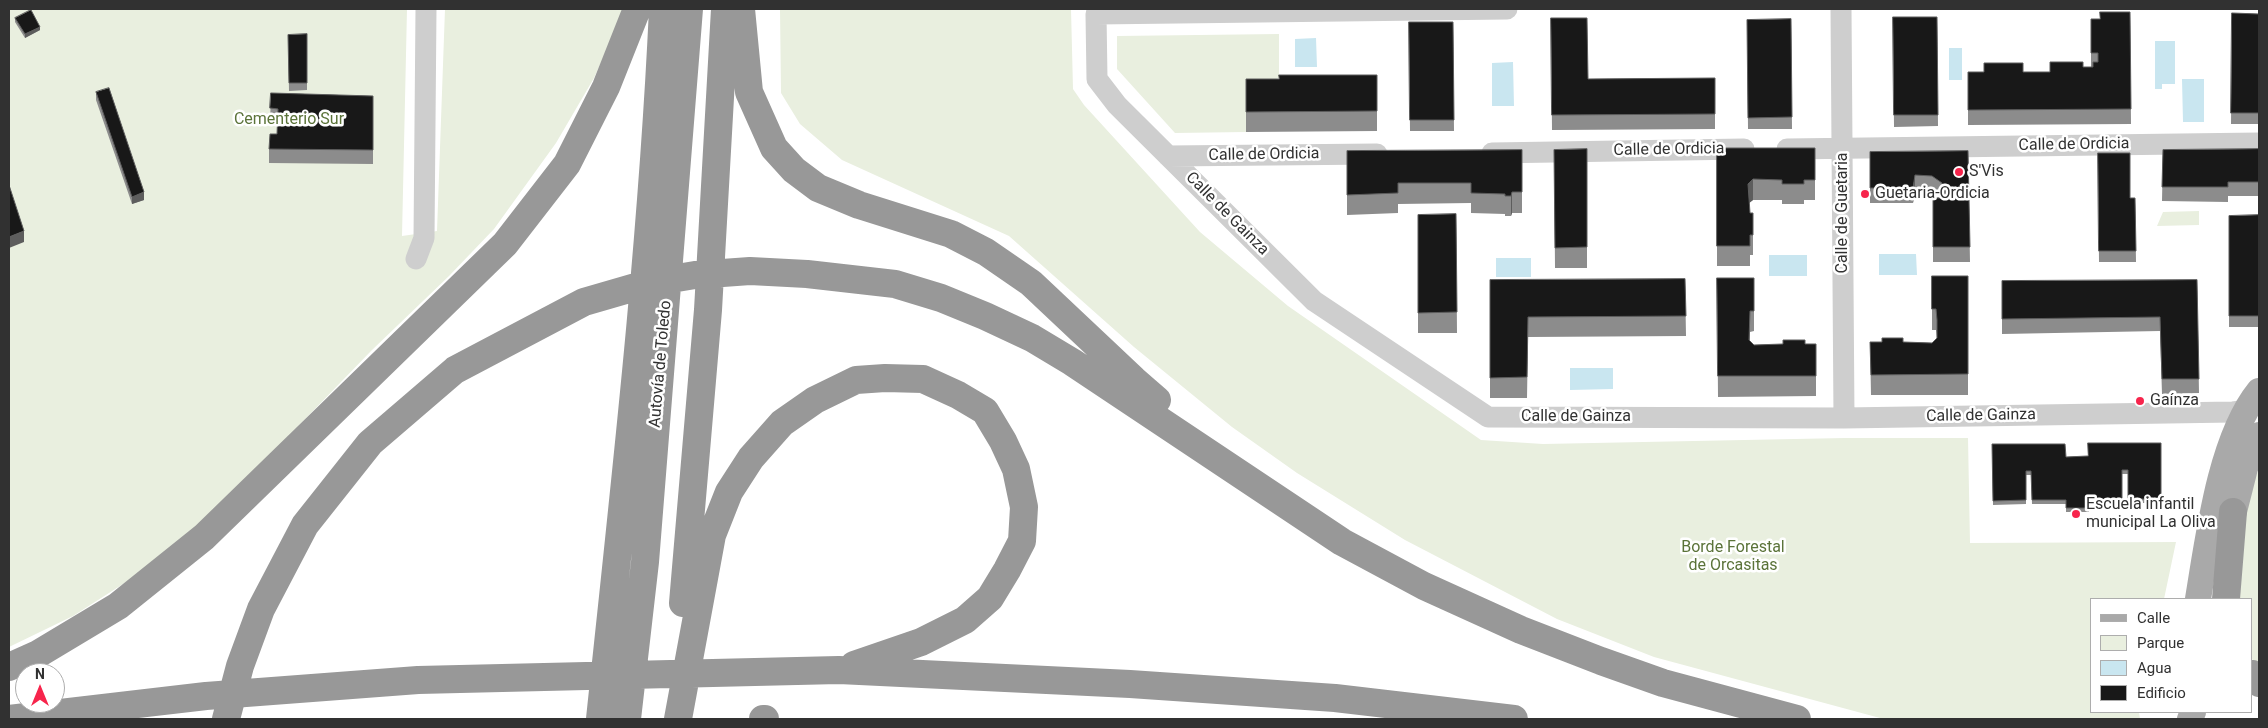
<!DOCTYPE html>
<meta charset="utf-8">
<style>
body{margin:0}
#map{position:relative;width:2268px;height:728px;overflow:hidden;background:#fff;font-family:Roboto,sans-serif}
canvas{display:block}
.frame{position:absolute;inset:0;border:10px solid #313131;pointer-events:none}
.legend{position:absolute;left:2090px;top:598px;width:162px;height:115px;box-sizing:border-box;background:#fff;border:1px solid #adadad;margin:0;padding:6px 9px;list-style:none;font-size:15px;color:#313131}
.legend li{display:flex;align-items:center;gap:10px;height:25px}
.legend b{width:25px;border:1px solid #adadad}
.north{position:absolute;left:15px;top:663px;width:50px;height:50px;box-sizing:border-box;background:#fff;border:1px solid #adadad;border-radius:50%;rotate:0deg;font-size:14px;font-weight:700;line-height:20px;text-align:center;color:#313131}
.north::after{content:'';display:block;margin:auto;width:18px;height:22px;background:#f7254c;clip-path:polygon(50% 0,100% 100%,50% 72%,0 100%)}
</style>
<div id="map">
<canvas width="2268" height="728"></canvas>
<div class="frame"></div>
<ul class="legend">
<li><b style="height:6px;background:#a9a9a9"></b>Calle</li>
<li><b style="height:14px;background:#e9efdf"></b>Parque</li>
<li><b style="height:14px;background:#c9e6f0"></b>Agua</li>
<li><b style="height:14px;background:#181818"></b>Edificio</li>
</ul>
<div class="north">N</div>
</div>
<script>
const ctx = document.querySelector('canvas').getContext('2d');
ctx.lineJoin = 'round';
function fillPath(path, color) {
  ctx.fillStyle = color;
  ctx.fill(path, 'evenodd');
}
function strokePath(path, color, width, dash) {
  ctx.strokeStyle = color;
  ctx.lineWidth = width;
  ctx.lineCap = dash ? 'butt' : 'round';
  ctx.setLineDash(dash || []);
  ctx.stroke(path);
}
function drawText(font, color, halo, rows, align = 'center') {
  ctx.font = font + ' Roboto,sans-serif';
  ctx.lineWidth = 5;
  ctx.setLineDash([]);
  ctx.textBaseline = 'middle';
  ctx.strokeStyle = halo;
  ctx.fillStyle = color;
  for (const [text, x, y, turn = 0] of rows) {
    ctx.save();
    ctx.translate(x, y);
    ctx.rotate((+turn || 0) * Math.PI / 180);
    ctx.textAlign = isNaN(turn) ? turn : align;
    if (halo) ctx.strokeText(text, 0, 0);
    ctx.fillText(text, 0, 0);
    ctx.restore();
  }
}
const green = new Path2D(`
 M9,9H407L402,236L437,231L445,9H625L594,78L556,143L494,229L449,276L372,350L247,479L170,554L73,616L9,647Z
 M780,9H1071L1073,89L1084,105L1200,232L1288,306L1481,440L1543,444L1845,438H1968L1970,543L2176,542L2164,599H2092V712H2139L2140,719L1880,718L1654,657L1557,619L1405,540L1297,473L1232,427L1134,347L1009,236L842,160L800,124L781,93Z
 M1279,34V78L1246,89V132L1175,133L1117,69V36Z
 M2199,211V225L2157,226L2163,212Z
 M2259,468V670L2252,659V599H2236C2238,556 2243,508 2259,468Z`);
const water = new Path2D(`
 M1316,38L1317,67H1295V39Z
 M2155,41H2175V84H2162V89H2155Z
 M1949,48H1962V80H1949Z
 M1513,62L1514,106H1492V63Z
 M2182,79H2204V122H2183Z
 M1879,254H1916L1917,275H1879Z
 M1769,255H1807V276H1769Z
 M1496,258H1531V277H1496Z
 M1570,368H1613V389L1570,390Z`);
const minor = new Path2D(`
 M1507,9L1096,14L1097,79L1117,105L1314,301L1488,417L1844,418L2233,412L2248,410
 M1841,9L1844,418
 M1787,149L2259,143
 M1492,153L1744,149
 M1168,156L1377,154
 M416,259L424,238L426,9`);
const major = new Path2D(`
 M2228,535L2245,468L2259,435
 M2198,599C2208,539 2220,439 2259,391
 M2190,719L2193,712`);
const highway = new Path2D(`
 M741,9L749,92L774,148L794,170L818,188L859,205L951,234L986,252L1031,283L1134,380L1157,400
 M2226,599L2233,512
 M683,603L708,310L725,9
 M9,667L38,654L118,606L204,537L505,244L567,164L606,87L637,9
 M2252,674L2259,683
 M9,719L206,696L418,680L839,670L1130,684L1335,698L1514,719
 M226,719L240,666L261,609L305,525L370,443L455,370L584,302L653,282L695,275L750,271L807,274L895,284L941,298L985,316L1032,338L1072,362L1342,542L1424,586L1521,630L1601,661L1663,683L1797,719
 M600,719C625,483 652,246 663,9
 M627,719L645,562L689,9
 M678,719L712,535L729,492L751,458L782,423L815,400L856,380L885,378L923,379L958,395L985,411L1003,441L1016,469L1024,507L1022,541L1007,570L990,598L965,620L921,642L854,665
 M763,719H765`);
const wall = new Path2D(`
 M2130,12L2131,124L1968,125V72H2050L2083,67H2091V19H2100Z
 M2232,13L2259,14V124H2231Z
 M1893,17H1937L1938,126L1894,127Z
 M15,18L40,30L25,38L15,22Z
 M1551,18L1588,79L1715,78V129L1552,130Z
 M1791,19L1792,129H1748L1747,20Z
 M1409,22H1453L1454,131H1410Z
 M307,34V90L289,91L288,35Z
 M1377,75V131L1246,132V79H1279Z
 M96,92L144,200L132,204L96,100Z
 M271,93L373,96V164L269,163V149L277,134V124L270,123Z
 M1717,148H1815V200H1804V204H1782V200H1753L1749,203L1750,213H1753V255H1750V266H1717Z
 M1587,149V268H1555L1554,150Z
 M2259,149V196H2228V202L2162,201L2163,150Z
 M1522,150V213H1512L1511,216H1505V214L1471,213V203L1398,204V213L1347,215V151Z
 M1968,151L1970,262H1933V198L1942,197L1932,190H1915L1913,203H1870V152Z
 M2098,153L2130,198H2135L2136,262H2099Z
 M1456,214L1457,333H1418V215Z
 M2259,215V327H2229V216Z
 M1932,276H1968V395H1871L1870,342H1903L1932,343L1937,338L1936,330H1932Z
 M1717,278H1754V331L1750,332V341L1754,345L1816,344V396L1718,397Z
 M1685,279L1686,336L1528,337L1527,398H1490V280Z
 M2197,280L2199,393L2162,394L2160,331L2002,334V281Z
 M2161,443V503H2128V474H2122V503L2089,504V512H2066V504H2032L2031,475H2026V504L1993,505L1992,444L2066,457L2088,456Z`);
const shadedWall = new Path2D(`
 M40,27V30L25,38V34Z
 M1915,175V190L1913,203V188Z
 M1753,179V200L1748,204V184Z
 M144,192V200L132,204V197Z
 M1512,192V213L1511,216V196Z
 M24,231V242L9,248V237Z`);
const building = new Path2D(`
 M31,10L40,27L25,34L15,18Z
 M2100,12H2130L2131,109L1968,110V72H1984V63H2023V72H2050V62H2083V67H2093V62H2098V53H2091V19H2100Z
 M2232,13L2259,14V113H2231Z
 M1893,17H1937L1938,115H1894Z
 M1551,18H1587L1588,79L1715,78V114L1552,115Z
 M1791,19L1792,117L1748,118L1747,20Z
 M1409,22H1453L1454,120H1410Z
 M307,34V83H289L288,35Z
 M1279,75H1377V111L1246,112V79H1279Z
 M109,88L144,192L132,197L96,92Z
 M271,93L373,96V150L269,149L270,134H277L278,109L270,108Z
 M1717,148H1815V180H1804V184H1782V180L1753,179L1748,184L1750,213H1753V235H1750V246H1717Z
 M1587,149V247L1555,248L1554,150Z
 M2259,149V182H2228V187H2162L2163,150Z
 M1522,150V192H1512L1511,196H1505V194L1471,193V183H1398V193L1347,195V151Z
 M1968,151L1970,247H1933V198H1942V183L1932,176L1915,175L1913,188H1870V152Z
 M2098,153H2130V198H2135L2136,251H2099Z
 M9,185L24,231L9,237Z
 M1456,214L1457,312L1418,313V215Z
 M2259,215V316H2229V216Z
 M1932,276H1968V374L1871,375L1870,342H1882V338H1903V342L1932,343L1937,338V320L1936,309H1932Z
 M1717,278H1754V311H1750L1749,340L1754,345L1783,344V340H1805V344H1816V376H1718Z
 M1685,279L1686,316L1528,317L1527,377L1490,378V280Z
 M2197,280L2199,379H2162L2160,317L2002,319V281Z
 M2088,443H2161V499H2128V470H2122V499L2089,500V508H2066V500H2032L2031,471H2026V500L1993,501L1992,444H2065L2066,457L2088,456Z`);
const markers = [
 [1959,172,5,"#f7254c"],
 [1865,194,5,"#f7254c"],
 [2140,401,5,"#f7254c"],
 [2076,514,5,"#f7254c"]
];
const parkNames = [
 ["Cementerio Sur",289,120],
 ["Borde Forestal",1733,548],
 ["de Orcasitas",1733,566]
];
const streetNames = [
 ["Calle de Ordicia",2074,145,-1],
 ["Calle de Ordicia",1669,150,-1],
 ["Calle de Ordicia",1264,155,-1],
 ["Calle de Guetaria",1843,213,-90],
 ["Calle de Gainza",1227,214,45],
 ["Autovía de Toledo",661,364,-85],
 ["Calle de Gainza",1981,416,-1],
 ["Calle de Gainza",1576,417]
];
const poiNames = [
 ["S'Vis",1969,172],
 ["Guetaria-Ordicia",1875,194],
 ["Gaínza",2150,401],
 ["Escuela infantil",2086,505],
 ["municipal La Oliva",2086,523]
];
fillPath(green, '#e9efdf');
fillPath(water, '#c9e6f0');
strokePath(minor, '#cecece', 21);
strokePath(major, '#a9a9a9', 26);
strokePath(highway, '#989898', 28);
fillPath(wall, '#8c8c8c');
fillPath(shadedWall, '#5d5d5d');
fillPath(building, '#181818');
strokePath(building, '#5d5d5d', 1);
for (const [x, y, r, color] of markers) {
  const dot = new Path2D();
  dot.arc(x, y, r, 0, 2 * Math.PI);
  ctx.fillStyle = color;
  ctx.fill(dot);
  strokePath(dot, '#fff', 2);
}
drawText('16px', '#5b7339', '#fff', parkNames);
drawText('16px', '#313131', '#fff', streetNames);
drawText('16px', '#313131', '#fff', poiNames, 'left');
</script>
